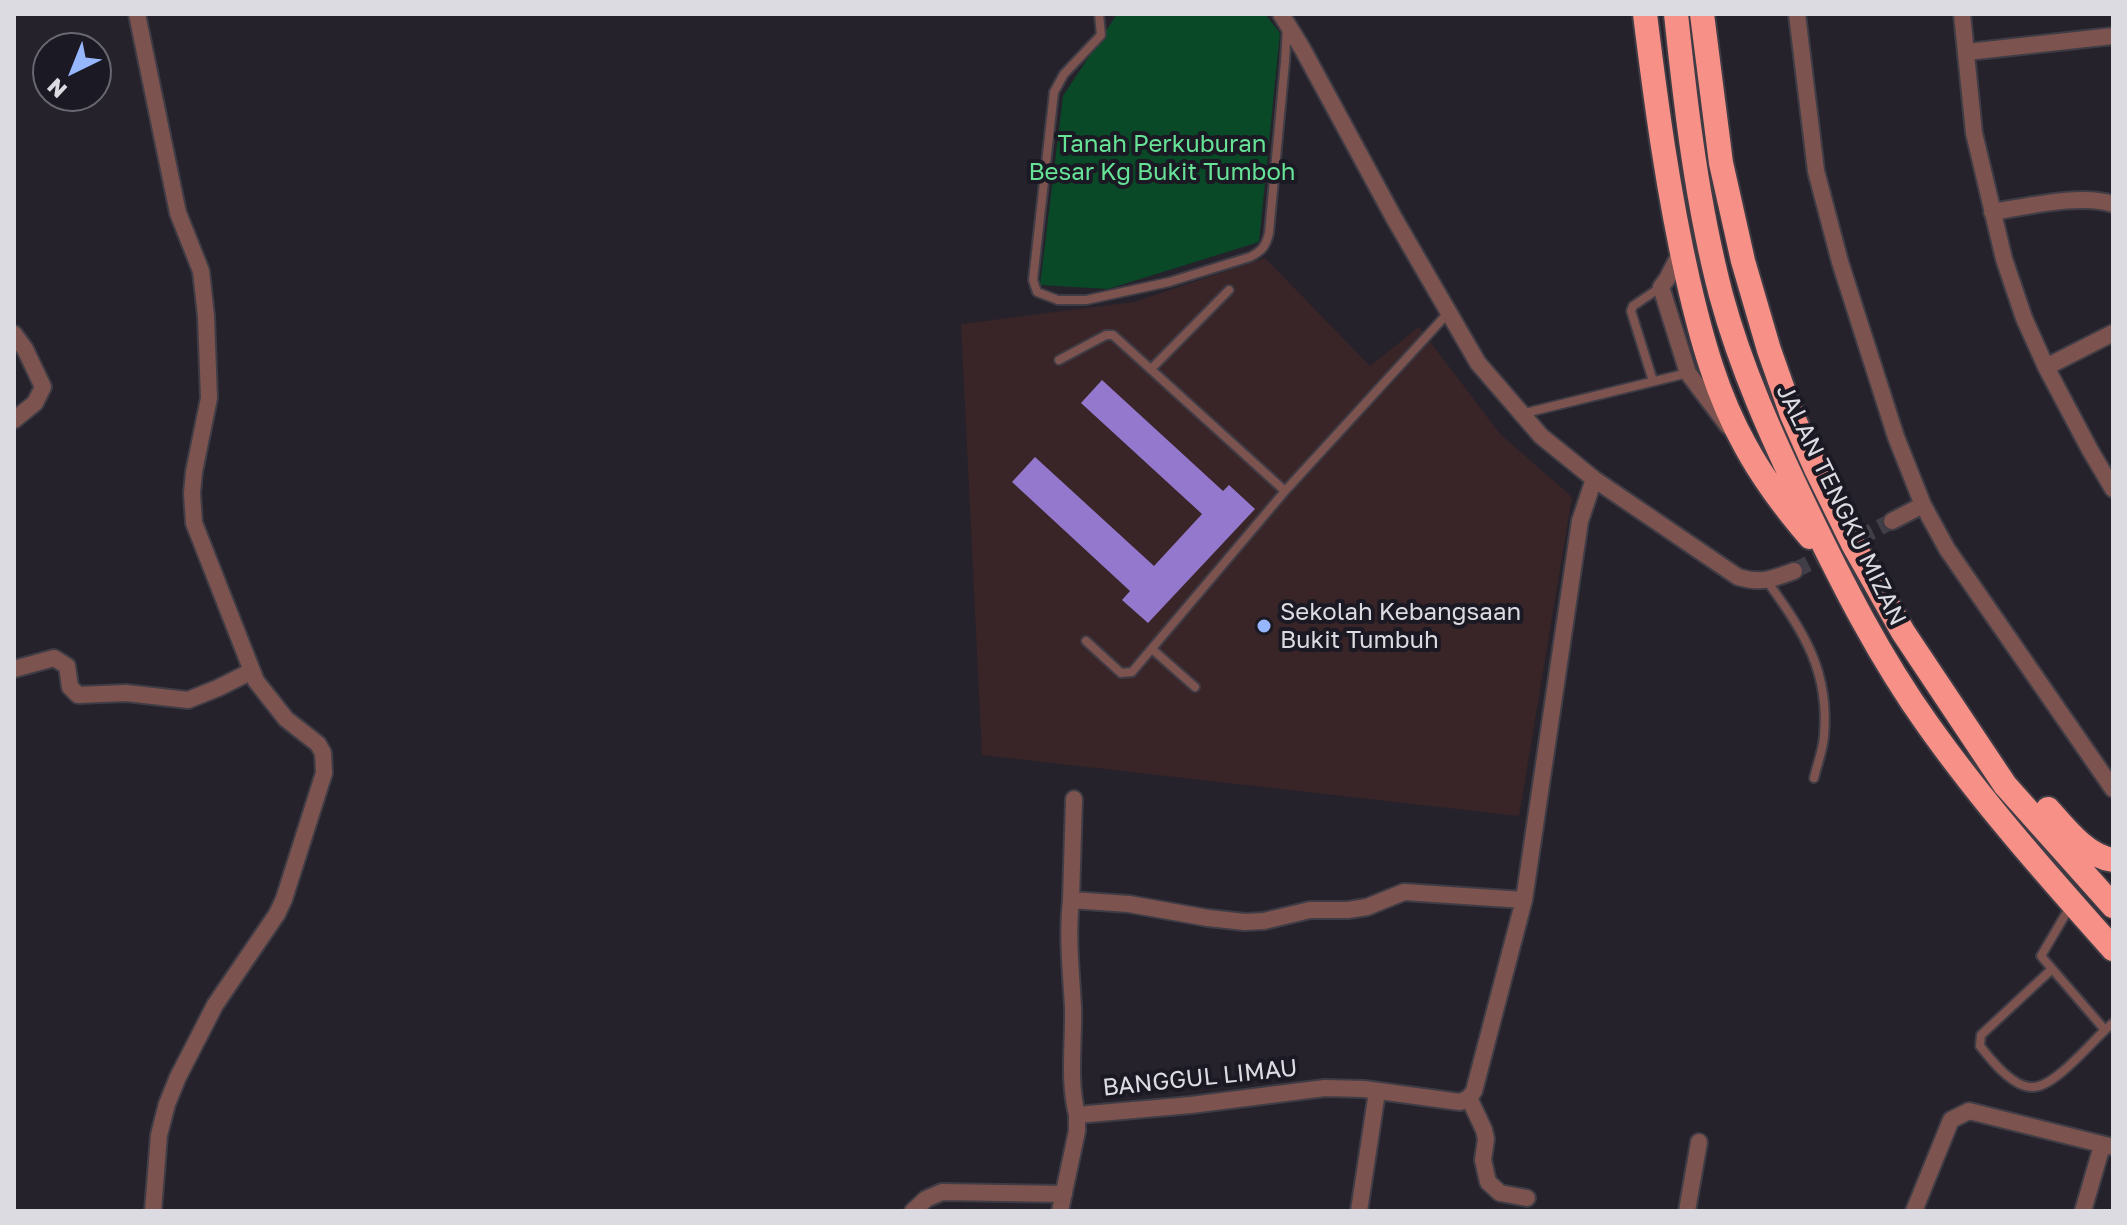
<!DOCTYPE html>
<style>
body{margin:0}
#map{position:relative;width:2127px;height:1225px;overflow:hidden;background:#25222c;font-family:"Golos Text",sans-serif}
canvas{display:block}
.frame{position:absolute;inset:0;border:16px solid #dddbe2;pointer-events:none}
.north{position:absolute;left:32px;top:32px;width:80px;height:80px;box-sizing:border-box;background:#1b1923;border:2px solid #69676f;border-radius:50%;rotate:223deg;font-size:22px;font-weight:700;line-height:32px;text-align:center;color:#dddbe2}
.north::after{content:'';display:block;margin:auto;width:28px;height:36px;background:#96b6fd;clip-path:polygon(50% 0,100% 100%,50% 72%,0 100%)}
</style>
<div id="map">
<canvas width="2127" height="1225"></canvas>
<div class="frame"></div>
<div class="north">N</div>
</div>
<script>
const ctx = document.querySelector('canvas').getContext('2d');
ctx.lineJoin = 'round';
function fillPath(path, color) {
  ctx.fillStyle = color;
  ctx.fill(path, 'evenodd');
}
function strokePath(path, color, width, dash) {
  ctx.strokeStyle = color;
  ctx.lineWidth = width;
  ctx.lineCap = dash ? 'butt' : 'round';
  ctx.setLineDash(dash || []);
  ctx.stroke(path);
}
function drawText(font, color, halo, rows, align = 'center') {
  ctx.font = font + ' "Golos Text",sans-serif';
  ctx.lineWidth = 8;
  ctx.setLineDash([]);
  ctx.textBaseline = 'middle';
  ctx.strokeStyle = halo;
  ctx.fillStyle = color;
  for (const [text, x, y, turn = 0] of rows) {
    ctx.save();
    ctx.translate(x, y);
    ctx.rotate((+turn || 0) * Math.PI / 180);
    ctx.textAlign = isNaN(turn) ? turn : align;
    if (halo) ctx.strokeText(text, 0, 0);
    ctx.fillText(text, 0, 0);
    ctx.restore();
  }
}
const education = new Path2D(`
 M1265,258L1370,366L1419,327L1500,434L1572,497L1519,816L982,755L961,324L1134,302Z`);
const green = new Path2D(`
 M1117,14H1265L1280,33L1259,242L1108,289L1040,285L1063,96Z`);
const building = new Path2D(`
 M1102,380L1223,491L1229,485L1255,509L1148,623L1122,600L1130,591L1012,482L1035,457L1154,566L1202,514L1081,403Z`);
const streetTunnel = new Path2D(`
 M1794,571L1892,521`);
const lane = new Path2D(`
 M1099,14L1101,35L1064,74L1054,92L1033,280L1037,292L1058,300H1086L1169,282L1250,257C1262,251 1266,246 1269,233L1285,62L1287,27
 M1059,360L1106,335H1113L1285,491
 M1151,369L1229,290
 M1653,381L1631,311L1633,306L1661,287
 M1521,414L1688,373
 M1767,581C1803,631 1830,671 1824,736C1823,750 1817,765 1814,778
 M1086,641L1121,673L1132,672L1285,491L1448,313
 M1152,649L1195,687
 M2071,905L2041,956L2105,1030L2113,1023
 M2052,969L1981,1035L1980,1046C1991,1060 2013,1088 2033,1087C2054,1087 2089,1045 2105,1030`);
const street = new Path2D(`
 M137,14L178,213L201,271L206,316L209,398L194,472L192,493L194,523L256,681L286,719L318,744L323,753L324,773L284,899L277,914L215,1005L178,1077L167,1104L159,1135L153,1211
 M1281,14L1302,48L1394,218L1478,363L1541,436L1594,479L1738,577C1762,584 1772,579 1794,571
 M1797,14L1816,171L1840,262L1896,437L1923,505L1947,549L2113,789
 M1962,14L1974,133L2004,259L2024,318L2046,367L2090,450L2113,489
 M1967,52L2113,36
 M1992,212C2026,207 2081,193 2113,204
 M1681,252L1667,279L1661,287L1688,373L1728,426
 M14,334L25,349L43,387L35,403L14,420
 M2046,367L2113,333
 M1892,521L1923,505
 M14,669L54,658L67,666L70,687L78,695L126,693L188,700L218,688L252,671
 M1074,799L1071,900L1129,904L1208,918L1245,922L1264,921L1310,910H1348L1367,907L1404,892L1524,900
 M1071,900C1067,936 1071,971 1073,1007C1074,1043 1068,1079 1077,1115
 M1469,1098L1484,1130L1486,1139L1483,1160L1488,1182L1500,1193L1527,1198
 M913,1211L926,1199L942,1192L1064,1194
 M1060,1211L1077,1131V1115L1191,1105L1325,1088L1364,1089L1460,1102L1469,1098L1474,1091L1524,900L1580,521L1594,479
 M1359,1211L1377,1092
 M1687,1211L1699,1142
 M1914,1211L1951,1120L1969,1111L2113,1147
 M2083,1211L2102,1146`);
const highway = new Path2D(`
 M1645,14C1656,103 1668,192 1688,280C1701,337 1717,396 1746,447C1764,480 1786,509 1810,537
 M1676,14C1686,109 1697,203 1721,295C1741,369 1773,439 1806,508C1842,583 1880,658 1928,725C1984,804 2049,877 2113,949
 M1702,14L1721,163L1743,261L1769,350L1792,415L1816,469L1853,544L1903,632L2005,785L2113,906
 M2048,809C2065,828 2086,856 2113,860`);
const markers = [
 [1264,626,8,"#96b6fd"]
];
const parkNames = [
 ["Tanah Perkuburan",1162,144],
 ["Besar Kg Bukit Tumboh",1162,172]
];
const streetNames = [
 ["JALAN TENGKU MIZAN",1841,505,64],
 ["BANGGUL LIMAU",1200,1078,-6]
];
const poiNames = [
 ["Sekolah Kebangsaan",1280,612],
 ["Bukit Tumbuh",1280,640]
];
fillPath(education, '#392527');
fillPath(green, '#094927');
fillPath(building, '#9378cd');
strokePath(streetTunnel, '#413e47', 16, [16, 8]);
strokePath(lane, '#3f3c45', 12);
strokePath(street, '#3f3c45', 20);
strokePath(highway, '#3f3c45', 28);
strokePath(lane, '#7c534e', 8);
strokePath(street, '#7c534e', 16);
strokePath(highway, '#f79086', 24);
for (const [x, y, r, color] of markers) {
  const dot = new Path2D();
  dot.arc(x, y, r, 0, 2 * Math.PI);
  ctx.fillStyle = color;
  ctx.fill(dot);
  strokePath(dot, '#1b1923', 3);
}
drawText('24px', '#66e397', '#1b1923', parkNames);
drawText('24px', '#dddbe2', '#1b1923', streetNames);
drawText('24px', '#dddbe2', '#1b1923', poiNames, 'left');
</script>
